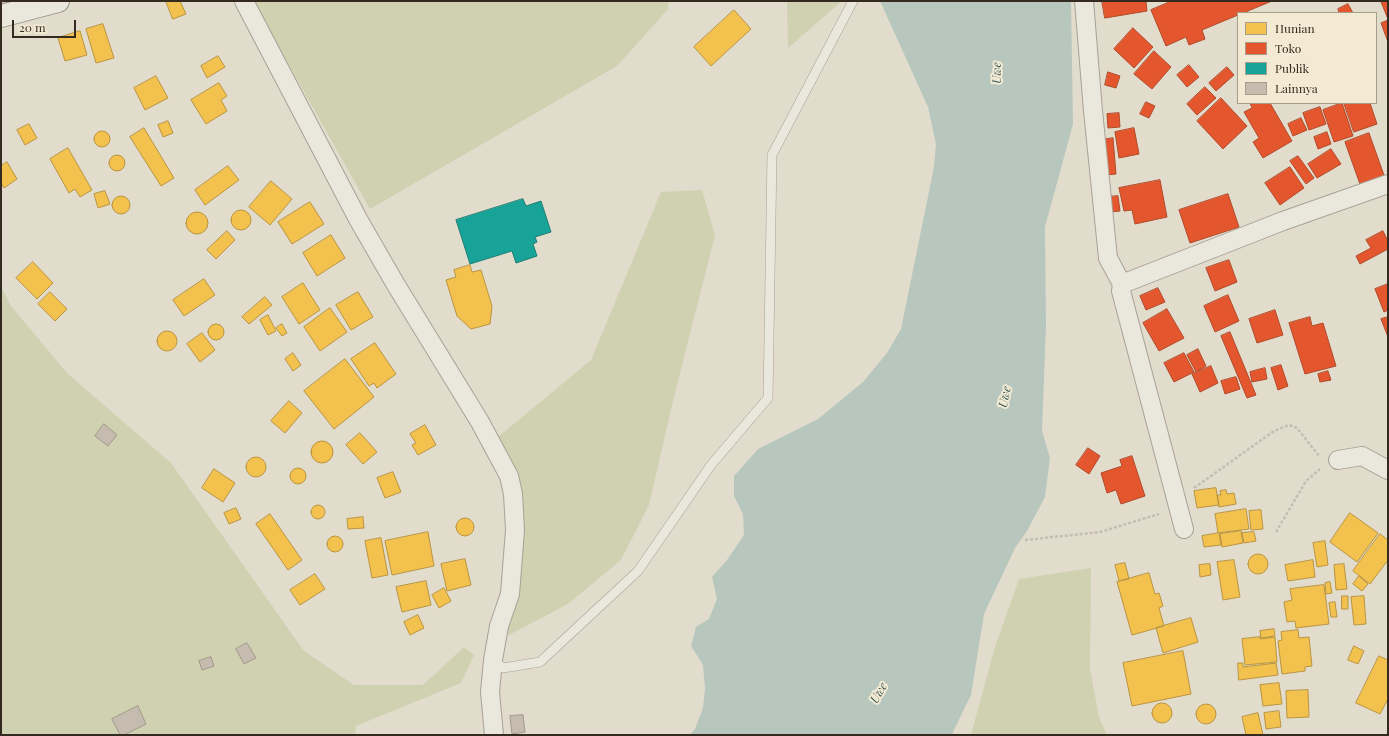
<!DOCTYPE html>
<style>
body{margin:0}
#map{position:relative;width:1389px;height:736px;overflow:hidden;background:#e2dccd;font-family:"Playfair Display",serif}
canvas{display:block}
.frame{position:absolute;inset:0;border:2px solid #352a1f;pointer-events:none}
.legend{position:absolute;left:1237px;top:12px;width:140px;height:92px;box-sizing:border-box;background:#f3ead3;border:1px solid #a79d8b;margin:0;padding:5px 7px;list-style:none;font-size:12px;color:#352a1f}
.legend li{display:flex;align-items:center;gap:8px;height:20px}
.legend b{width:20px;border:1px solid #a79d8b}
.scale{position:absolute;left:12px;top:20px;width:64px;height:18px;box-sizing:border-box;border:2px solid #352a1f;border-top:0;padding-left:5px;font-size:12px;line-height:14px;white-space:nowrap;color:#352a1f;-webkit-text-stroke:3px #f3ead3;paint-order:stroke}
</style>
<div id="map">
<canvas width="1389" height="736"></canvas>
<div class="frame"></div>
<ul class="legend">
<li><b style="height:11px;background:#f2c14e"></b>Hunian</li>
<li><b style="height:11px;background:#e4572e"></b>Toko</li>
<li><b style="height:11px;background:#17a398"></b>Publik</li>
<li><b style="height:11px;background:#c5bbae"></b>Lainnya</li>
</ul>
<div class="scale">20 m</div>
</div>
<script>
const ctx = document.querySelector('canvas').getContext('2d');
ctx.lineJoin = 'round';
function fillPath(path, color) {
  ctx.fillStyle = color;
  ctx.fill(path, 'evenodd');
}
function strokePath(path, color, width, dash) {
  ctx.strokeStyle = color;
  ctx.lineWidth = width;
  ctx.lineCap = dash ? 'butt' : 'round';
  ctx.setLineDash(dash || []);
  ctx.stroke(path);
}
function drawText(font, color, halo, rows, align = 'center') {
  ctx.font = font + ' "Playfair Display",serif';
  ctx.lineWidth = 4;
  ctx.setLineDash([]);
  ctx.textBaseline = 'middle';
  ctx.strokeStyle = halo;
  ctx.fillStyle = color;
  for (const [text, x, y, turn = 0] of rows) {
    ctx.save();
    ctx.translate(x, y);
    ctx.rotate((+turn || 0) * Math.PI / 180);
    ctx.textAlign = isNaN(turn) ? turn : align;
    if (halo) ctx.strokeText(text, 0, 0);
    ctx.fillText(text, 0, 0);
    ctx.restore();
  }
}
const green = new Path2D(`
 M253,1H669L668,9L617,66L370,209Z
 M787,1H842L788,48Z
 M702,190L715,235L674,397L649,505L621,560L568,604L507,636L515,593L516,503L486,447L591,360L661,192Z
 M1,286L11,306L67,373L171,463L304,651L354,685H423L464,647L474,655L461,683L356,726L355,735H1Z
 M1091,568L1090,668L1099,717L1107,735H971L994,650L1019,579Z`);
const water = new Path2D(`
 M880,1H1071L1073,124L1045,227L1046,326L1042,431L1050,458L1045,497L1027,531L1015,548L984,614L971,695L953,732V735H690L695,729L703,708L705,688L703,665L691,646L696,627L709,619L717,599L712,577L727,560L744,535L743,514L734,496V476L758,449L818,419L863,382L887,353L901,329L934,167L936,144L928,107Z`);
const homes = new Path2D(`
 M166,1H180L186,14L173,19Z
 M734,10L751,29L711,66L694,47Z
 M103,24L114,58L96,63L86,29Z
 M80,31L87,55L65,61L58,38Z
 M218,56L225,67L207,78L201,66Z
 M156,76L168,98L145,110L134,88Z
 M219,83L227,96L221,100L227,111L206,124L191,100Z
 M168,121L173,133L163,137L158,125Z
 M29,124L37,138L25,145L17,130Z
 M144,128L174,178L161,186L130,137Z
 M94 139a8 8 0 1 1 16 0a8 8 0 1 1-16 0Z
 M68,148L92,190L80,197L75,189L69,193L50,159Z
 M109 163a8 8 0 1 1 16 0a8 8 0 1 1-16 0Z
 M7,162L17,179L4,188L1,183V166Z
 M228,166L239,180L205,205L195,190Z
 M271,181L292,199L270,225L249,207Z
 M105,191L110,204L98,208L94,194Z
 M112 205a9 9 0 1 1 18 0a9 9 0 1 1-18 0Z
 M310,202L324,224L292,244L278,222Z
 M231 220a10 10 0 1 1 20 0a10 10 0 1 1-20 0Z
 M186 223a11 11 0 1 1 22 0a11 11 0 1 1-22 0Z
 M227,231L235,240L216,259L207,250Z
 M331,235L345,258L317,276L303,253Z
 M33,262L53,283L37,299L16,278Z
 M470,265L472,272L481,270L492,306L490,324L471,329L457,316L446,280L456,277L454,270Z
 M204,279L215,295L184,316L173,300Z
 M303,283L320,310L299,324L282,297Z
 M50,292L67,309L55,321L38,304Z
 M358,292L373,317L351,330L336,305Z
 M265,297L272,305L249,324L242,317Z
 M330,308L347,332L320,351L304,327Z
 M268,315L276,331L268,335L260,320Z
 M282,324L287,333L282,336L276,328Z
 M208 332a8 8 0 1 1 16 0a8 8 0 1 1-16 0Z
 M157 341a10 10 0 1 1 20 0a10 10 0 1 1-20 0Z
 M202,333L215,350L200,362L187,344Z
 M375,343L396,374L377,388L374,383L369,386L351,359Z
 M293,353L301,365L293,371L285,359Z
 M345,359L374,397L334,429L304,391Z
 M289,401L302,413L285,433L271,421Z
 M425,425L436,445L418,455L412,445L416,443L410,434Z
 M360,433L377,452L363,464L346,445Z
 M311 452a11 11 0 1 1 22 0a11 11 0 1 1-22 0Z
 M246 467a10 10 0 1 1 20 0a10 10 0 1 1-20 0Z
 M290 476a8 8 0 1 1 16 0a8 8 0 1 1-16 0Z
 M214,469L235,483L223,502L202,488Z
 M393,472L401,492L385,498L377,478Z
 M1216,488L1219,505L1197,508L1194,491Z
 M1226,490L1227,494L1234,493L1236,504L1219,507L1217,495H1221L1220,491Z
 M311 512a7 7 0 1 1 14 0a7 7 0 1 1-14 0Z
 M236,508L241,519L229,524L224,513Z
 M1246,509L1249,529L1218,533L1215,514Z
 M1261,510L1263,529L1251,530L1249,511Z
 M1350,513L1378,533L1357,562L1330,542Z
 M270,514L302,560L288,570L256,524Z
 M363,517L364,528L348,529L347,519Z
 M456 527a9 9 0 1 1 18 0a9 9 0 1 1-18 0Z
 M1241,531L1243,543L1222,547L1220,534Z
 M428,532L434,566L392,575L385,541Z
 M1254,532L1256,541L1244,543L1242,533Z
 M1219,533L1221,545L1204,547L1202,536Z
 M1380,534L1388,540V560L1370,584L1353,571Z
 M327 544a8 8 0 1 1 16 0a8 8 0 1 1-16 0Z
 M381,538L388,575L372,578L365,541Z
 M1325,541L1328,565L1317,567L1313,543Z
 M1248 564a10 10 0 1 1 20 0a10 10 0 1 1-20 0Z
 M465,559L471,585L447,591L441,564Z
 M1234,560L1240,597L1223,600L1217,562Z
 M1313,560L1315,577L1288,581L1285,565Z
 M1125,563L1129,579L1119,581L1115,565Z
 M1210,564L1211,575L1200,577L1199,565Z
 M1344,564L1347,589L1336,590L1334,565Z
 M1149,573L1155,594L1159,593L1163,606L1159,608L1164,626L1132,635L1117,582Z
 M315,574L325,589L300,605L290,590Z
 M1359,576L1368,584L1362,591L1353,584Z
 M426,581L431,605L402,612L396,587Z
 M1330,582L1332,593L1326,594L1325,583Z
 M1324,585L1329,624L1296,628L1295,621L1287,622L1284,602L1292,600L1290,589Z
 M444,588L451,601L439,608L432,595Z
 M1342,596H1348V609H1342Z
 M1364,596L1366,624L1354,625L1351,597Z
 M1335,602L1337,617H1331L1329,603Z
 M418,615L424,628L410,635L404,622Z
 M1191,618L1198,642L1163,653L1156,628Z
 M1274,629L1275,636L1261,638L1260,631Z
 M1298,630L1299,638L1309,637L1312,666L1305,667V671L1282,674L1278,641L1282,640L1281,632Z
 M1260,637V639L1275,637L1277,662L1245,665L1242,639Z
 M1354,646L1364,651L1358,664L1348,660Z
 M1183,651L1191,694L1132,706L1123,663Z
 M1379,656L1388,660V699L1380,714L1356,703Z
 M1238,663H1243V667L1276,663L1278,675L1239,680Z
 M1279,683L1282,704L1263,706L1260,685Z
 M1308,690L1309,717L1287,718L1286,691Z
 M1152 713a10 10 0 1 1 20 0a10 10 0 1 1-20 0Z
 M1196 714a10 10 0 1 1 20 0a10 10 0 1 1-20 0Z
 M1279,711L1281,727L1266,729L1264,713Z
 M1258,713L1263,735H1246L1242,717Z`);
const shops = new Path2D(`
 M1102,1H1146L1147,11L1105,18Z
 M1172,1H1272L1243,13H1238V15L1202,30L1205,39L1189,45L1186,37L1166,46L1151,10Z
 M1381,1H1388V42L1381,23L1388,20Z
 M1348,4L1353,13H1339L1338,9Z
 M1133,28L1153,47L1134,68L1114,49Z
 M1154,51L1171,67L1152,89L1134,74Z
 M1189,65L1199,77L1187,87L1177,75Z
 M1227,67L1234,75L1216,91L1209,83Z
 M1108,72L1120,76L1116,88L1105,85Z
 M1205,87L1216,98L1197,115L1187,104Z
 M1221,98L1247,126L1223,149L1197,121Z
 M1146,102L1155,106L1149,118L1140,114Z
 M1250,103H1270L1292,141L1263,158L1253,142L1259,138L1244,112L1252,108Z
 M1342,103L1353,136L1334,142L1323,110Z
 M1344,103H1370L1377,124L1354,132Z
 M1320,107L1326,124L1309,130L1303,113Z
 M1119,113L1120,127L1108,128L1107,114Z
 M1301,118L1307,130L1293,136L1288,124Z
 M1134,128L1139,154L1119,158L1115,132Z
 M1327,132L1331,144L1318,149L1314,137Z
 M1369,133L1385,178L1361,187L1345,142Z
 M1113,138L1116,174L1106,175L1102,140Z
 M1331,149L1341,164L1317,178L1308,164Z
 M1298,156L1314,178L1306,184L1290,161Z
 M1290,167L1304,188L1280,205L1265,183Z
 M1160,180L1167,217L1135,224L1132,210L1124,211L1119,188Z
 M1228,194L1239,227L1190,243L1179,210Z
 M1118,196L1120,211L1109,212L1107,197Z
 M1383,231L1388,241V249L1360,264L1356,256L1371,248L1366,240Z
 M1229,260L1237,282L1215,291L1206,268Z
 M1388,284V310L1384,312L1375,289Z
 M1158,288L1165,302L1146,310L1140,296Z
 M1228,295L1239,321L1215,332L1204,306Z
 M1167,309L1184,338L1159,351L1143,323Z
 M1275,310L1283,335L1257,343L1249,319Z
 M1310,317L1312,326L1323,323L1336,366L1305,374L1289,323Z
 M1388,317V337L1381,319Z
 M1230,332L1256,395L1247,398L1221,336Z
 M1198,349L1206,366L1196,372L1187,355Z
 M1184,353L1194,372L1174,382L1164,363Z
 M1281,365L1288,386L1278,390L1271,368Z
 M1211,366L1218,383L1200,392L1192,374Z
 M1265,368L1267,379L1252,382L1250,372Z
 M1328,371L1331,380L1320,382L1318,374Z
 M1236,377L1240,389L1225,394L1221,381Z
 M1088,448L1100,456L1089,474L1076,465Z
 M1132,456L1145,496L1121,504L1116,490L1107,493L1101,473L1122,466L1120,460Z`);
const public = new Path2D(`
 M523,199L526,206L541,201L551,232L535,237L537,242L533,244L537,256L516,263L512,251L470,264L456,220Z`);
const building = new Path2D(`
 M104,424L117,435L108,446L95,436Z
 M247,643L256,658L244,664L236,649Z
 M211,657L214,666L202,670L199,661Z
 M138,706L146,724L124,735H120L112,719Z
 M523,715L525,732L512,734L510,716Z`);
const path = new Path2D(`
 M1194,488L1274,431L1289,425L1297,428L1319,456
 M1276,532L1306,481L1320,469
 M1025,540L1100,532L1159,514`);
const service = new Path2D(`
 M493,660L503,668L540,662L638,571L711,465L768,398L772,155L853,1`);
const minor = new Path2D(`
 M244,1L358,219L396,285L480,422L509,476L513,494L515,530L510,594L499,626L493,660L490,692L494,735
 M1084,1L1093,111L1108,258L1122,284
 M1338,460L1362,456L1388,470
 M1184,529L1121,291L1122,284L1283,221L1388,184`);
const secondary = new Path2D(`
 M1,16L58,1`);
const waterNames = [
 ["Uwe",997,73,-91],
 ["Uwe",1005,397,-78],
 ["Uwe",879,693,-61]
];
fillPath(green, '#d0d1b0');
fillPath(water, '#b7c7be');
fillPath(homes, '#f2c14e');
strokePath(homes, '#b99440', 1);
fillPath(shops, '#e4572e');
strokePath(shops, '#b04a2a', 1);
fillPath(public, '#17a398');
strokePath(public, '#207f74', 1);
fillPath(building, '#c5bbae');
strokePath(building, '#a2988c', 1);
strokePath(service, '#a7a196', 10);
strokePath(minor, '#a7a196', 20);
strokePath(secondary, '#979186', 24);
strokePath(path, '#c3bdb4', 2.5, [3, 2]);
strokePath(service, '#eae7dd', 9);
strokePath(minor, '#eae7dd', 18);
strokePath(secondary, '#eae7dd', 22);
drawText('italic 12px', '#2f5352', '#f3ead3', waterNames);
</script>
